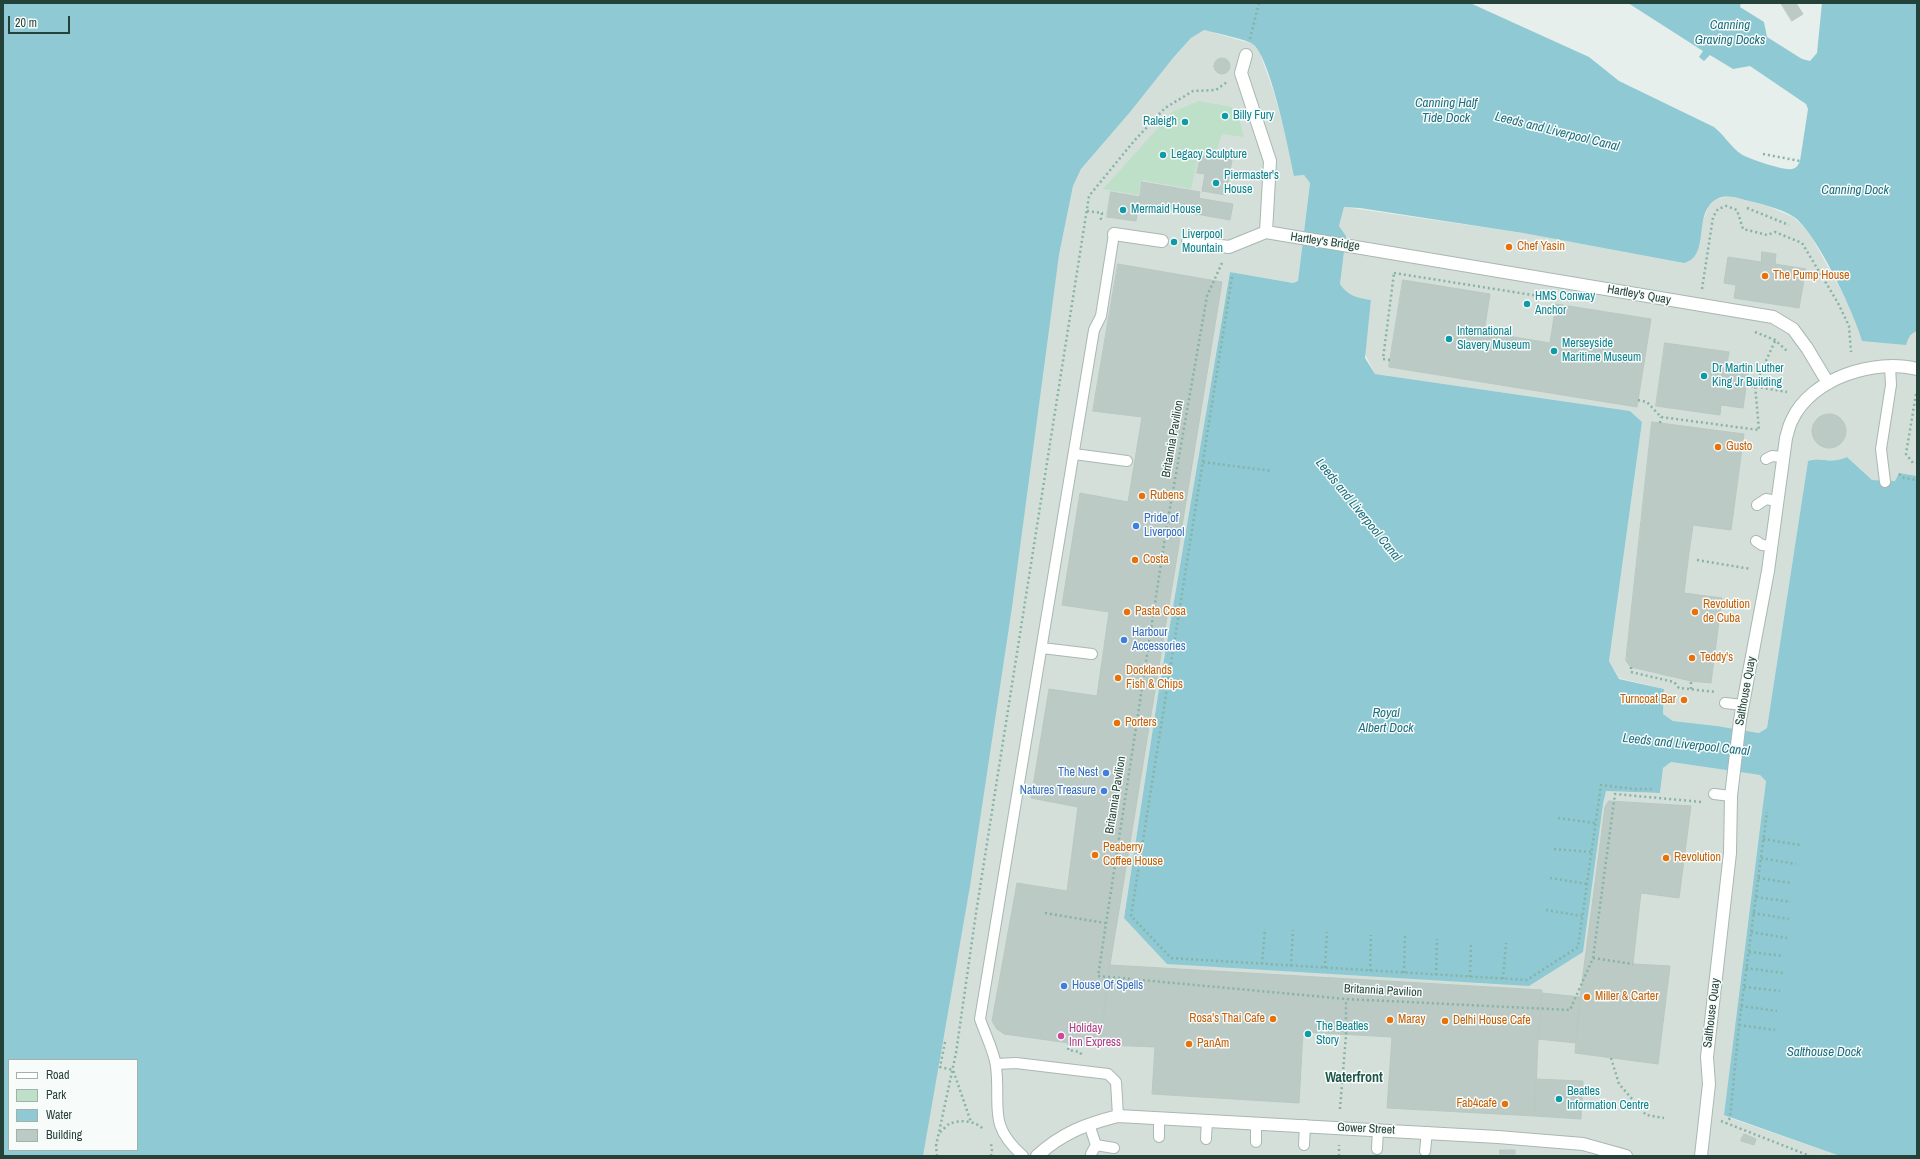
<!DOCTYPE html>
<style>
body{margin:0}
#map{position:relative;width:1920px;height:1159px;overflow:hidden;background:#e6efeb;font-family:"Archivo Narrow",sans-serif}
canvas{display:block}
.frame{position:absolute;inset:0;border:4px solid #24423a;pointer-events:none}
.legend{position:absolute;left:8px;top:1059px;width:130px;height:92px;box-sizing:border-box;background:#f7fbf9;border:1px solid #a3b1ad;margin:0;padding:5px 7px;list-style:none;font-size:12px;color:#24423a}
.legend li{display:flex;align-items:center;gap:8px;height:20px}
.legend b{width:20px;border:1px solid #a3b1ad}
.scale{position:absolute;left:8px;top:16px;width:62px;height:18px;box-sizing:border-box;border:2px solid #24423a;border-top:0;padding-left:5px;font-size:12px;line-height:14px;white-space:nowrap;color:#24423a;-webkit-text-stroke:3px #f7fbf9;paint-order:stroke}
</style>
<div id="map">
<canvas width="1920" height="1159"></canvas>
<div class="frame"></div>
<ul class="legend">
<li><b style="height:5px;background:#fff"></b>Road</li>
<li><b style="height:11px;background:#bfe0c8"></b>Park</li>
<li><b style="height:11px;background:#8ec9d4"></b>Water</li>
<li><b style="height:11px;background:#bbcac4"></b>Building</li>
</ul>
<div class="scale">20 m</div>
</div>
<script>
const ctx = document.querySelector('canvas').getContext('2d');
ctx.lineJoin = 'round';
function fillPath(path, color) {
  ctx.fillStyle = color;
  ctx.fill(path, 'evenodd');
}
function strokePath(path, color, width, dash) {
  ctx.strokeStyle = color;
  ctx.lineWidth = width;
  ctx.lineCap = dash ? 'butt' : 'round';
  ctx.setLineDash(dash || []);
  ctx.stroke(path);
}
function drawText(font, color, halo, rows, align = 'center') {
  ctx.font = font + ' "Archivo Narrow",sans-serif';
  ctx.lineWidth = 3;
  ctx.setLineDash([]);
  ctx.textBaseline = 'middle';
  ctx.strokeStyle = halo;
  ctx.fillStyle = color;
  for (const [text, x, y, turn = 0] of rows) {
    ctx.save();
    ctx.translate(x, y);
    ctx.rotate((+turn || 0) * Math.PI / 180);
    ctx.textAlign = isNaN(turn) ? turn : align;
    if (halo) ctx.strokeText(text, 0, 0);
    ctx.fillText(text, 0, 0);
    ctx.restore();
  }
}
const built = new Path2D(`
 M1204,30L1253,44L1259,51L1274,93L1287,140L1294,176L1304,175L1310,183L1298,281L1293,283L1230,272L1158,695L1124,918L1603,804L1606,791L1660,793L1663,768L1671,762L1760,775L1766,780L1730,1118L1840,1156H923L1059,255L1073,186L1081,169L1173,58L1191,38Z
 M1730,196L1767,206L1793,217L1804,227L1812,238L1852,310L1862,341L1908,338L1913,332L1917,331V476L1899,473L1895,481L1872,480L1847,457L1839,461L1813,459L1808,461L1767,728L1759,733L1717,726L1673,721L1663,714L1664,689L1619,678L1609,661L1642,422L1630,411L1375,374L1365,354L1371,300L1356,298L1345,291L1340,284L1346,237L1339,226L1344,207L1523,233L1684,263L1709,206L1717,199Z`);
const green = new Path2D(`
 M1199,101L1232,107L1240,121L1244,137L1222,134L1215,156L1199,154L1191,189L1142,180L1138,195L1103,189L1172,112Z`);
const water = new Path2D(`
 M3,3H1470L1589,57L1619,81L1714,127C1724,135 1731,147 1741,154C1748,159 1785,171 1792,169C1797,168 1798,165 1800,161L1808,109L1806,104L1750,66L1733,69L1710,55L1704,61L1699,57L1703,51L1628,3H1741L1740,7L1764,22L1767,37L1802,59L1810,61L1817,53L1822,3H1917V331C1910,333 1908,339 1906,345L1862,341C1855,314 1816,232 1794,217C1780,208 1761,204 1745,200C1732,196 1719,193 1709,206C1696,222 1708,257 1684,263L1523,233L1360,208L1344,207L1339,226L1346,236L1340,284C1348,296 1357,298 1371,300L1365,358L1375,374L1630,411L1642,422L1609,661L1619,679L1664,689L1663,714L1673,721L1717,726L1759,733L1767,728L1808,461C1822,456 1830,465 1847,457L1872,480L1895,481L1899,473L1917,476V1156H1840L1724,1115L1766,781L1760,775L1671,762L1663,768L1660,793L1606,791L1603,804L1583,952L1529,986L1167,964L1124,918L1158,695L1230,272L1293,283L1298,281L1310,183L1304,175L1294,176C1289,151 1271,61 1254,45C1248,39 1214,33 1204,30L1191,38L1173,58L1130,112L1081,169L1073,186L1059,255L1012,607L970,886L923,1156H3ZM9,1060H137V1150H9Z`);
const building = new Path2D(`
 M1781,3H1796L1803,14L1792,21Z
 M1214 66a8 8 0 1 1 16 0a8 8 0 1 1-16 0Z
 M1201,155L1232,160L1226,195L1202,191L1205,174L1197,173Z
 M1142,182L1200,192L1196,214L1139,204Z
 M1111,192L1140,197L1136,221L1107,217Z
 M1198,198L1233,204L1230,220L1196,214Z
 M1762,252L1776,254L1775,264L1806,269L1799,308L1734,298L1736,285L1724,283L1728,257L1761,262Z
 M1118,264L1222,282L1110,965L1100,1042L1069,1043L1004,1034L997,1029L992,1021L1017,883L1067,891L1078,807L1031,798L1049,689L1097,696L1109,612L1062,605L1080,493L1128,502L1142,417L1093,411Z
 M1403,280L1490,294L1484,332L1550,343L1556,304L1651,319L1637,407L1389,367Z
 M1665,343L1729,352L1727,363L1749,367L1743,408L1721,405L1720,415L1656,406Z
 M1812 431a17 17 0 1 1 34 0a17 17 0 1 1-34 0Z
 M1652,422L1744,434L1731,530L1693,525L1689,553L1684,593L1722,598L1711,683L1691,681L1631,667L1626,661Z
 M1609,801L1691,806L1679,898L1641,893L1637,927L1633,964L1670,966L1658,1064L1575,1053L1580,997L1605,807Z
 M1110,965L1542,990L1538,1039L1535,1116L1387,1108L1392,1037L1303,1032L1299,1103L1152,1094L1155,1047L1081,1044L1100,1042Z
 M1542,993L1580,997L1576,1043L1538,1039Z
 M1536,1079L1583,1081L1581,1119L1535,1116Z
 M1744,1134L1756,1139L1754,1145L1741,1141Z
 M1500,1150H1515V1154H1500Z`);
const path = new Path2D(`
 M1250,39L1259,3
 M1763,154L1800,161
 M1747,208L1789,225
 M1087,211L1102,213L1101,219L1103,222
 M1222,263L1207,296L1166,531L1098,976L1346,999L1570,1010L1593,958L1615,794L1702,802
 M1394,273L1545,297
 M1232,277L1131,916L1171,958L1527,980L1578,947L1601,785L1635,789H1653
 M1702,289L1713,217L1718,209L1726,206L1737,210L1743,229L1767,235L1775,232L1802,243L1838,303L1849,326L1851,352
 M1755,332L1775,340L1787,351
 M1390,360L1383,359L1394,273
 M1746,385L1787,392
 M1916,394L1906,454L1913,463H1917
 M1638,400L1647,402L1661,417L1759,430L1755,385L1775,341
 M1660,423L1661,417
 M1203,462L1272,471
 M1899,474L1904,478L1917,480
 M1697,560L1751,569
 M1631,667V672L1674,682L1679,688L1716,692
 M1691,689V681
 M1558,818L1595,823
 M1763,839L1800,845
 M1554,849L1591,852
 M1761,858L1796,864
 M1550,878L1587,884
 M1758,878L1792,883
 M1756,897L1791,902
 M1546,910L1582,916
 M1045,913L1105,923
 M1753,913L1789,919
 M1751,932L1787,938
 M1749,952L1784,956
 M1593,958L1633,964
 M1262,964L1265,929
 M1291,966L1293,930
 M1325,968L1327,932
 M1746,968L1783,973
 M1370,971L1371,935
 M1404,973L1405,936
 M1436,975L1437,939
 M1470,977L1471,943
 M1503,979L1506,943
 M1744,987L1780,991
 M1741,1006L1777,1011
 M1739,1025L1775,1030
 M945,1042L940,1067L953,1070L971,1122
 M1069,1043L1068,1050L1080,1052L1082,1056
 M1611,1058L1619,1084L1646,1115L1664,1118
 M1340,1109L1346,1035V999
 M1721,1121L1810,1156
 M1726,1124L1730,1118L1739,1025L1767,812
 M940,1132C943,1130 946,1126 949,1124C960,1119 977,1121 984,1130
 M937,1156L936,1146L956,1053L976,913L1089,196L1134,141L1165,108L1193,91L1216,90L1227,82
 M991,1156L992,1149L991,1144
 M1339,1156V1145`);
const service = new Path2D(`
 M1074,454L1127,461
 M1766,459L1772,456L1783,457
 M1885,482L1881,449L1891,385L1890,366
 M1757,505L1766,499L1777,501
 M1756,541L1762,545L1771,546
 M1042,648L1092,654
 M1725,703L1742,705
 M1714,794L1731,796
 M996,1064L1016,1063L1108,1074L1116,1082L1118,1116
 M1089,1124L1096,1145L1114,1148
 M1159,1137V1118
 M1206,1139L1207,1120
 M1256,1142V1123
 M1304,1145L1305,1125
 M1377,1149L1378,1129
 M1425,1151L1427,1132
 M1091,1154L1096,1145
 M1023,1156C987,1124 1001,1108 996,1066C994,1051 985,1034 980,1019L1094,330L1101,316L1114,234`);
const pedestrian = new Path2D(`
 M1246,55L1241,73L1270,161L1266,232
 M1114,234L1162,241
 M1188,242L1229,247L1266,232L1773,317L1793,329L1807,348L1828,383`);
const minor = new Path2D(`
 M1037,1156C1062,1133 1086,1124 1118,1116L1498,1137L1583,1144L1626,1156
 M1701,1156L1709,1084L1707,1057L1730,853L1731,796L1740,720L1768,571L1786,438C1788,432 1789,425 1792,420C1811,378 1875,358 1917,369`);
const markers = [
 [1225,116,4,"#0f9aa8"],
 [1185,122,4,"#0f9aa8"],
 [1163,155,4,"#0f9aa8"],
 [1216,183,4,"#0f9aa8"],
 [1123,210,4,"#0f9aa8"],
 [1174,242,4,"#0f9aa8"],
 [1509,247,4,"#e8710a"],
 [1765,276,4,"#e8710a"],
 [1527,304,4,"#0f9aa8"],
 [1449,339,4,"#0f9aa8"],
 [1554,351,4,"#0f9aa8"],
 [1704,376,4,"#0f9aa8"],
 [1718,447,4,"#e8710a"],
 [1142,496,4,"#e8710a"],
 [1136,526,4,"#3f7fe0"],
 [1135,560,4,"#e8710a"],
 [1127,612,4,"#e8710a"],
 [1695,612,4,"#e8710a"],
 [1124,640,4,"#3f7fe0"],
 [1692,658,4,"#e8710a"],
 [1118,678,4,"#e8710a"],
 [1684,700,4,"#e8710a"],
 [1117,723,4,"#e8710a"],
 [1106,773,4,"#3f7fe0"],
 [1104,791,4,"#3f7fe0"],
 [1095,855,4,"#e8710a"],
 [1666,858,4,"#e8710a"],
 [1064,986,4,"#3f7fe0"],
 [1587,997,4,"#e8710a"],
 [1273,1019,4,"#e8710a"],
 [1390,1020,4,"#e8710a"],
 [1445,1021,4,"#e8710a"],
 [1308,1034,4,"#0f9aa8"],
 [1061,1036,4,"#d1479c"],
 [1189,1044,4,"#e8710a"],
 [1559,1099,4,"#0f9aa8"],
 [1505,1104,4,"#e8710a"]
];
const cultureNames = [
 ["Billy Fury",1233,116],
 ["Raleigh",1177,122,"right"],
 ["Legacy Sculpture",1171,155],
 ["Piermaster's",1224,176],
 ["House",1224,190],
 ["Mermaid House",1131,210],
 ["Liverpool",1182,235],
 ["Mountain",1182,249],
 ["HMS Conway",1535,297],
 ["Anchor",1535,311],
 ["International",1457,332],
 ["Slavery Museum",1457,346],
 ["Merseyside",1562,344],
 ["Maritime Museum",1562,358],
 ["Dr Martin Luther",1712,369],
 ["King Jr Building",1712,383],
 ["The Beatles",1316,1027],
 ["Story",1316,1041],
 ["Beatles",1567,1092],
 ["Information Centre",1567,1106]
];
const streetNames = [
 ["Hartley's Bridge",1325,242,8],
 ["Hartley's Quay",1639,295,10],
 ["Britannia Pavilion",1173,439,-80],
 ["Salthouse Quay",1746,691,-80],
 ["Britannia Pavilion",1116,795,-81],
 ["Britannia Pavilion",1383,991,3],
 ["Salthouse Quay",1712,1013,-83],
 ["Gower Street",1366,1129,3]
];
const foodNames = [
 ["Chef Yasin",1517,247],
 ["The Pump House",1773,276],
 ["Gusto",1726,447],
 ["Rubens",1150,496],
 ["Costa",1143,560],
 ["Revolution",1703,605],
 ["de Cuba",1703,619],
 ["Pasta Cosa",1135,612],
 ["Teddy's",1700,658],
 ["Docklands",1126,671],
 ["Fish & Chips",1126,685],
 ["Turncoat Bar",1676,700,"right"],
 ["Porters",1125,723],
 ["Peaberry",1103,848],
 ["Coffee House",1103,862],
 ["Revolution",1674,858],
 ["Miller & Carter",1595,997],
 ["Rosa's Thai Cafe",1265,1019,"right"],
 ["Maray",1398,1020],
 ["Delhi House Cafe",1453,1021],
 ["PanAm",1197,1044],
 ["Fab4cafe",1497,1104,"right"]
];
const shopNames = [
 ["Pride of",1144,519],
 ["Liverpool",1144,533],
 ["Harbour",1132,633],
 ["Accessories",1132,647],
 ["The Nest",1098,773,"right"],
 ["Natures Treasure",1096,791,"right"],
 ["House Of Spells",1072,986]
];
const hotelNames = [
 ["Holiday",1069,1029],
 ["Inn Express",1069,1043]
];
const waterNames = [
 ["Canning",1730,26],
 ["Graving Docks",1730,41],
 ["Canning Half",1446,104],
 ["Tide Dock",1446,119],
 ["Leeds and Liverpool Canal",1557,132,14],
 ["Canning Dock",1855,191],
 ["Leeds and Liverpool Canal",1358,510,51],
 ["Royal",1386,714],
 ["Albert Dock",1386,729],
 ["Leeds and Liverpool Canal",1686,745,6],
 ["Salthouse Dock",1824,1053]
];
const quarterNames = [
 ["Waterfront",1354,1078]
];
fillPath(built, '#d4dfda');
fillPath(green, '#bfe0c8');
fillPath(water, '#8ec9d4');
fillPath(building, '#bbcac4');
strokePath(building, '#b8c9c2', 1);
strokePath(service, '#a8b8b2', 12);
strokePath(pedestrian, '#a8b8b2', 14);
strokePath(minor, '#a8b8b2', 14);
strokePath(path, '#86b3a5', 2.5, [2, 3]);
strokePath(service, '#fff', 10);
strokePath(pedestrian, '#fff', 12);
strokePath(minor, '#fff', 12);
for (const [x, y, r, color] of markers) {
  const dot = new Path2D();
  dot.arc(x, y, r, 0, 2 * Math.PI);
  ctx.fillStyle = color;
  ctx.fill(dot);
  strokePath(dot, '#f7fbf9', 1.5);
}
drawText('12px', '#0d838f', '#f7fbf9', cultureNames, 'left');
drawText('12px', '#24423a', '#f7fbf9', streetNames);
drawText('12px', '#c56008', '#f7fbf9', foodNames, 'left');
drawText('12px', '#366cbe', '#f7fbf9', shopNames, 'left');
drawText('12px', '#b23c85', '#f7fbf9', hotelNames, 'left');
drawText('italic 13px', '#1c6f80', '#f7fbf9', waterNames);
drawText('bold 14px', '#1f5548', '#f7fbf9', quarterNames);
</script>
